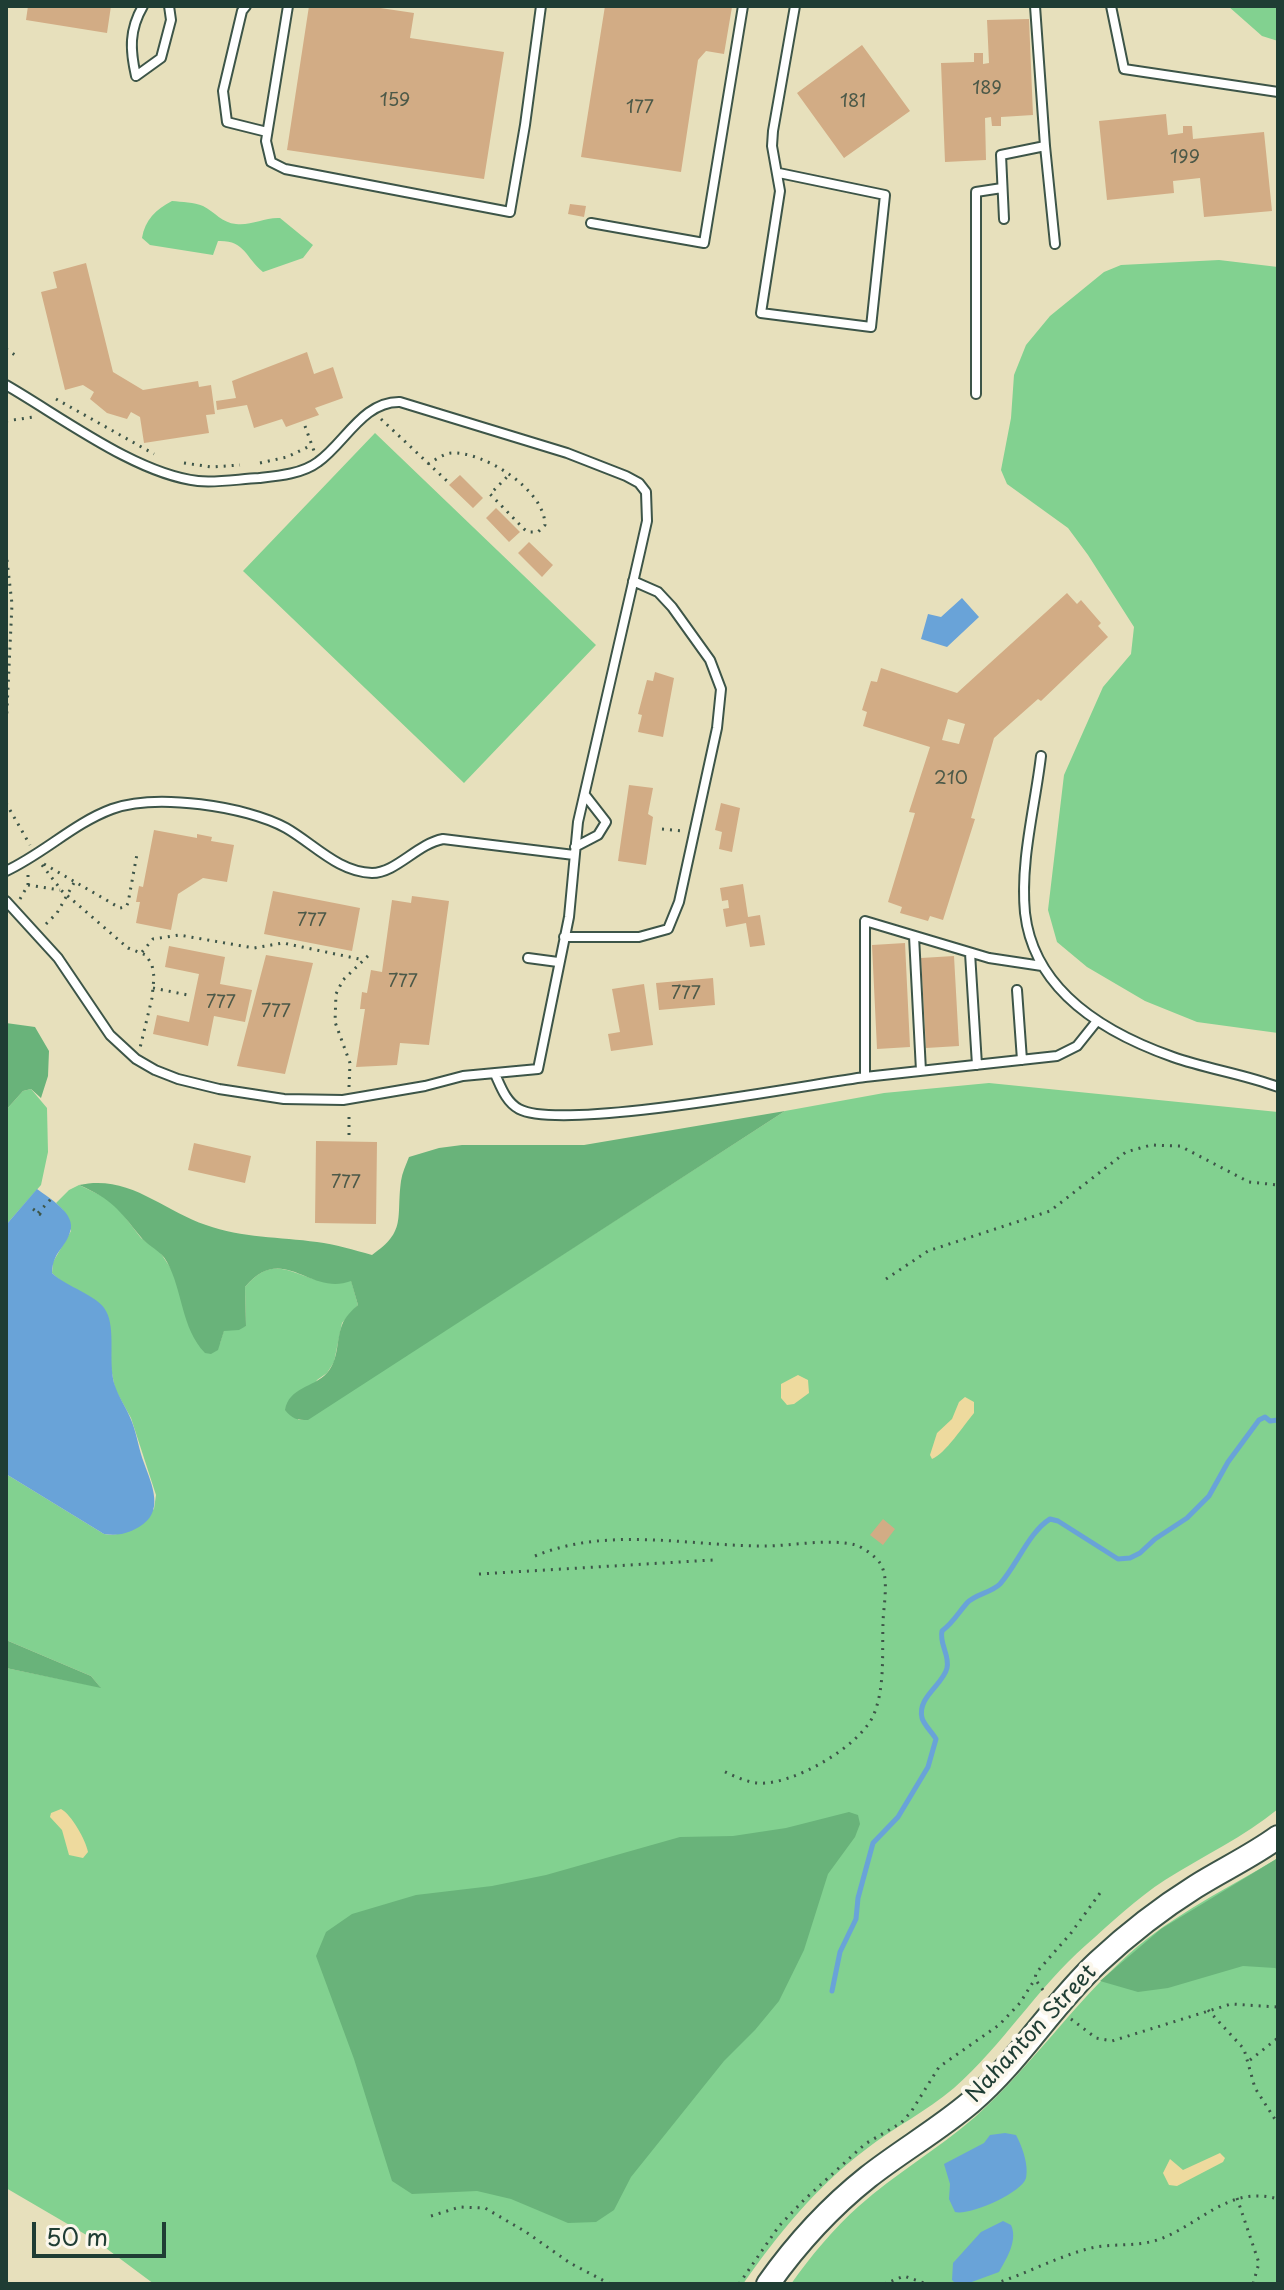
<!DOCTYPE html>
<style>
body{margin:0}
#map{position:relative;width:1284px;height:2290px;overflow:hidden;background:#e7e0bc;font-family:"Playpen Sans",sans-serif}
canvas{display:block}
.frame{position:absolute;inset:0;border:8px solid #1f3d34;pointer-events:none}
.scale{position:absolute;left:32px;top:2222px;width:134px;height:36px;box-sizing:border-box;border:4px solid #1f3d34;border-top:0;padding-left:10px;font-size:24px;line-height:28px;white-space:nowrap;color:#1f3d34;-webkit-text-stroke:6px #fbf7ec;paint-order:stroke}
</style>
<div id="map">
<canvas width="1284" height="2290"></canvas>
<div class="frame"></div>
<div class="scale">50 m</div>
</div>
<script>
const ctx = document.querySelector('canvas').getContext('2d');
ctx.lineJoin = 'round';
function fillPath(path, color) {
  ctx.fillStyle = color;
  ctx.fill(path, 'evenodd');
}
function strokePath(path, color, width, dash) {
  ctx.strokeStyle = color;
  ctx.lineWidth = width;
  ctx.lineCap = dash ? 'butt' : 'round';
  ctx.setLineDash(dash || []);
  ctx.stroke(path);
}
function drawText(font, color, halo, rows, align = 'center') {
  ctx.font = font + ' "Playpen Sans",sans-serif';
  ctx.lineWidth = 8;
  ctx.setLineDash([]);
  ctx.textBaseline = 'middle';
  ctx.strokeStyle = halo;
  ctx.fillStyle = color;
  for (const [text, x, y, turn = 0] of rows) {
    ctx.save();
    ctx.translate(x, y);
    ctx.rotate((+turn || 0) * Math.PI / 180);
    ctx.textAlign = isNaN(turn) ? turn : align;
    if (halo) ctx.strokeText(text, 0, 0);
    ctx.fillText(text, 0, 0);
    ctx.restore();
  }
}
const green = new Path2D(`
 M1228,6H1278V41L1262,36Z
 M172,201C182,202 194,202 203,206C215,212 222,223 236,224C251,226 265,217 280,218L313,245L303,258L263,272C245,257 245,240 218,241L213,255L150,245L142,238C145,220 156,209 172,201Z
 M1219,260L1278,267V1033L1197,1022L1145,1001L1087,967L1057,942L1048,910L1064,775L1103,687L1131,654L1134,627L1088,555L1068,528L1007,484L1001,470L1011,418L1014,375L1026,345L1050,316L1104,272L1121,265Z
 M375,433L596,645L464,783L243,571Z
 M989,1083L1278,1112V1809C1244,1837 1203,1856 1165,1880C1137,1898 1111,1923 1086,1945C1037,1988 1003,2045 954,2088C926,2112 894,2127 865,2150C816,2187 778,2234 743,2284H154L95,2240L6,2188V1668L100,1687L91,1676L6,1640V1474L104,1534C126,1538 138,1523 154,1509L156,1495L131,1418L115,1389L110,1363L81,1292L63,1283L52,1273L53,1262L71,1231L63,1210L56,1203L69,1190L79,1185L104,1197L118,1208L141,1238L160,1252L220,1343L224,1330L246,1326L245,1287C274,1253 290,1275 326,1282C334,1284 343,1281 351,1280L358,1305L342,1323L334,1362L327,1373L317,1380L298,1420H306L785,1111L884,1093Z
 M31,1089L47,1108L48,1152L41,1185L6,1225V1110L23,1091Z
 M1278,1858V2284H791C811,2256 833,2229 859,2206C895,2174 938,2149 975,2117C1031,2067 1073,2004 1130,1953C1173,1915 1228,1888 1278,1858Z`);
const forest = new Path2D(`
 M6,1023L35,1027L49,1051L48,1076L41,1098L31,1089L23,1091L6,1110Z
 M785,1111L308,1420C297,1420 292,1419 285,1410C289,1387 313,1388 327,1373C339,1360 336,1341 342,1325C345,1317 352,1310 358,1305L351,1281C310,1297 283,1241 245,1287L246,1326L239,1330L224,1331L218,1350L211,1354L205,1353C181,1328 183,1291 167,1262C161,1250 147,1246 140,1236C119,1210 112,1199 79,1185C129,1174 162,1210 206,1225C242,1238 280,1237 317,1242C335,1244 354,1250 372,1255C407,1231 396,1218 401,1181C402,1173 406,1165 409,1157L439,1148L462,1145H584Z
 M6,1640L91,1676L101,1688L6,1668Z
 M849,1812L858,1815L860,1824L855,1837L828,1874L804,1950L779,2001L755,2030L724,2061L631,2177L614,2210L596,2222L568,2223L511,2199L477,2191L412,2194L392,2181L354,2059L316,1956L326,1932L352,1914L416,1895L492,1886L546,1875L680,1837L733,1836L786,1828Z
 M1278,1858V1970L1275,1968L1243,1966L1168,1988L1138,1992L1100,1981L1161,1929Z`);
const sand = new Path2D(`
 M798,1375L808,1380L809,1393L794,1404L787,1405L781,1398V1384Z
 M965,1397L974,1402V1413C964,1425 945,1454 932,1459L930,1455L937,1433L952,1419L959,1402Z
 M61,1809C71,1814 86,1840 88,1852L83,1858L69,1855L62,1830L50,1817L51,1813Z
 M1220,2153L1225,2158L1223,2162L1177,2186L1169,2185L1163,2173L1170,2159L1183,2170Z`);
const water = new Path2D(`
 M962,598L979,617L947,647L921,639L928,614L941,617Z
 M37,1189C49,1198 77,1214 70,1232C65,1249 53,1251 52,1273C66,1287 98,1295 106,1311C116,1329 108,1361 114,1383C118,1397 127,1408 132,1422C137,1435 139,1450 144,1463C152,1485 165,1512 139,1527C127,1534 117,1536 104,1534L6,1474V1225Z
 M1005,2133L1016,2135C1022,2146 1029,2165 1026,2178C1022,2193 969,2216 955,2212L949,2199L950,2184L944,2164L984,2143L990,2135Z
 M1003,2221L1011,2225C1018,2240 1007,2258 999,2272L969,2283H955L952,2280L953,2263L981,2232Z`);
const stream = new Path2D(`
 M832,1991L840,1952L856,1919L858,1898L873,1843L898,1817L928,1767L936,1739C932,1732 924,1725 922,1718C917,1697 943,1685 947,1668C950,1655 939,1644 942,1631C954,1622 958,1613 967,1603C975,1594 991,1593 1000,1584C1017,1565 1029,1532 1050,1519L1058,1521L1118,1559L1130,1558L1140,1553L1155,1539L1187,1518L1209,1496L1228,1462L1259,1420L1265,1417L1270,1421L1278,1420`);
const building = new Path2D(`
 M28,6H111L107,33L26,20Z
 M309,6H367L414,13L410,38L504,52L484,179L287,150Z
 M605,6L732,7L724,54L706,51L698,60L681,172L581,157Z
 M1029,19L1033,115L1001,117V126H992L991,117L985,118L986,160L945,162L941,63L974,62V53H983V64L989,63L987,20Z
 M862,45L910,111L844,158L797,93Z
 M1166,114L1168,135L1183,133V126H1192L1193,139L1264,132L1272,211L1204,217L1200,178L1173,181L1174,193L1107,200L1099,121Z
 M570,204L586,206L584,217L568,214Z
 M86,263L113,372L143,390L198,381L199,387L211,385L215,414L206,415L209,433L144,443L140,417L131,412L127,419L107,413L90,399L94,392L83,385L65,390L41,292L57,288L53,272Z
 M307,352L314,374L333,367L343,398L315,408L319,415L286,427L282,419L254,428L247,405L217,410L216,401L236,398L232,381Z
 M460,475L483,498L473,508L449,485Z
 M496,508L520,532L509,542L486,518Z
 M529,542L553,565L542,577L518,553Z
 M1067,593L1077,604L1081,600L1101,623L1098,626L1108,637L1041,701L1038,699L994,738L971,818L975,819L943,920L930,916L928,921L900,913L902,907L888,902L915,813L909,812L930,747L863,726L867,712L862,710L871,681L877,682L881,668L957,693ZM948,719L965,724L959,744L942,740Z
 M655,672L674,678L663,737L638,732L642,715L638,714L647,680L653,681Z
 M629,785L653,788L648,814L653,817L646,865L618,861Z
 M721,803L740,808L732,852L719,849L722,832L715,830Z
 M154,830L197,838V834L212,837L211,841L234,845L227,882L203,878L178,894L171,930L136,923L140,902H136L139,886L143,887Z
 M743,884L748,917L760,915L765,945L750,947L746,923L726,927L723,909L729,908L728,900L722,901L720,888Z
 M273,891L360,908L352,951L264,934Z
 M412,896L449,901L429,1045L400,1043L397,1065L356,1067L365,1009H360L362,992L367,993L371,970L382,972L392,900L411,903Z
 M905,943L910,1047L877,1049L872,945Z
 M169,946L225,957L220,984L252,990L245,1022L214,1016L208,1046L153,1034L157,1015L189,1022L199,974L165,967Z
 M266,955L313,963L285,1074L237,1066Z
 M954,956L959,1046L926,1048L921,958Z
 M713,978L715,1005L659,1010L656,983Z
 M644,984L653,1045L611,1051L608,1034L620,1032L612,989Z
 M316,1141L377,1142L376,1224L315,1223Z
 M194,1143L251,1156L245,1183L188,1170Z
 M883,1519L895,1529L883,1545L870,1535Z`);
const path = new Path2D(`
 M6,349L15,355
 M56,399L154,454
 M381,419L447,481
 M6,421L34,417
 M305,426L314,451
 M184,463L212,467L240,465
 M260,463L287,457L312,445
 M428,464C435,460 443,454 451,453C484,451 545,490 545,525L538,532H528L524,529L490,494L510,474
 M6,552L12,604L6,730
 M6,803L30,845
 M662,829L683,831
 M44,864L120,908L126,907L128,903L137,854
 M42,865L62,891L128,948L146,955L152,965L154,977L152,998L140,1048
 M28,885L60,890
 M20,899L28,885V874
 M46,924L57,913L75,881
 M142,952L153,939L179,935L254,948L283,943L364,960
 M153,988L188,995
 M349,1087L350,1063L335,1022L336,994L343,980L371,953
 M349,1135V1111
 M33,1209L45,1218
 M38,1213L51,1199
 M886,1279L928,1251L1050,1211L1126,1152L1151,1145L1180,1146L1249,1182L1278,1185
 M535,1556C607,1526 689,1546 764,1546C792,1546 830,1538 856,1545C864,1548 875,1556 880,1563C890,1578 883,1607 883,1624C882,1653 885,1687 874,1714C861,1746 792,1786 758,1783C746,1782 734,1776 723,1771
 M479,1574L713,1560
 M1043,1990L1035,1979L1036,1973L1071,1933L1103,1889
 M1208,2010L1244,2049L1255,2088L1278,2124
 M1071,2019L1096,2038L1112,2041L1231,2004L1278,2007
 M1250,2060L1278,2038
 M1237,2198L1259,2263L1253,2284
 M431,2216L460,2207L485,2208L526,2232L570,2263L610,2284
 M739,2284L779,2226L804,2200L865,2144L901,2123L911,2112L939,2067L999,2025L1020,2003L1035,1979
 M884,2284L904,2276L927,2284
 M994,2284C1025,2274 1055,2258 1087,2249C1107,2243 1131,2247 1154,2241C1198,2228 1227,2184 1278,2199`);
const service = new Path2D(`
 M143,6C129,30 130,50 136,76L161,58L171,20L169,6
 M246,6L242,11L223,91L227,122L267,132
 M288,6L266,141L271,162L285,169L510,212L525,125L541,6
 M1111,6L1124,69L1278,92
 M1045,146L1055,244
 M779,173L885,195L871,327L761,313L780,191L772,146L773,131L795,6
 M1004,219L1001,155L1045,146L1035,6
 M591,223L704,243L743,6
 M6,385C60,416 136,474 198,481C217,483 239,479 259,478C278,476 302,474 318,462C345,443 363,401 400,402L567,453L626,476L639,483L646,492L647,521L640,552L578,822L569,917L538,1069L463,1076L425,1086L343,1100L284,1099L219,1089L178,1079L155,1070L136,1059L110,1035L58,958L6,901
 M976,394V192L1002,188
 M1041,756C1035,807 1020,861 1025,913C1034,991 1105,1033 1173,1057C1207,1069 1244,1074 1278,1087
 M575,847L598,835L606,822L585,795
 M6,871C43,854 74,823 112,809C156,793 246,806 286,828C314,844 338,872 372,873C396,873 417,844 443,839L574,855
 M914,936L921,1071
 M564,937H639L668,929L679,902L717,728L721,689L710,660L672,607L658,592L633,581
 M970,953L977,1065
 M528,958L558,962
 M1042,966L989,958L865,921V1077L1057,1056L1077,1046L1097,1021
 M1017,990L1022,1060
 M495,1074C501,1087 506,1102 519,1109C561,1132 805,1085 865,1077`);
const secondary = new Path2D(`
 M768,2284C797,2243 829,2208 868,2177C901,2151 938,2130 971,2102C1019,2061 1052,2005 1098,1962C1128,1934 1160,1909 1195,1887C1222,1870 1252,1856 1278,1837`);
const numberNames = [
 ["189",987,89],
 ["159",395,101],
 ["181",853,102],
 ["177",640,108],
 ["199",1185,158],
 ["210",951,779],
 ["777",312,921],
 ["777",403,982],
 ["777",686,994],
 ["777",221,1003],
 ["777",276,1012],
 ["777",346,1183]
];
const streetNames = [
 ["Nahanton Street",1032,2034,-47]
];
fillPath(green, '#82d190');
fillPath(forest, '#69b37a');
fillPath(sand, '#eeda9e');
fillPath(water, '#69a3d8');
strokePath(stream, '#69a3d8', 5);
fillPath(building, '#d2ac85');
strokePath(service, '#3d5548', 12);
strokePath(secondary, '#3d5548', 26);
strokePath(path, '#3d5548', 3, [2, 6]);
strokePath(service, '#fff', 8);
strokePath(secondary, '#fff', 22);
drawText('18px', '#4c5948', null, numberNames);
drawText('22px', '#1f3d34', '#fbf7ec', streetNames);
</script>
